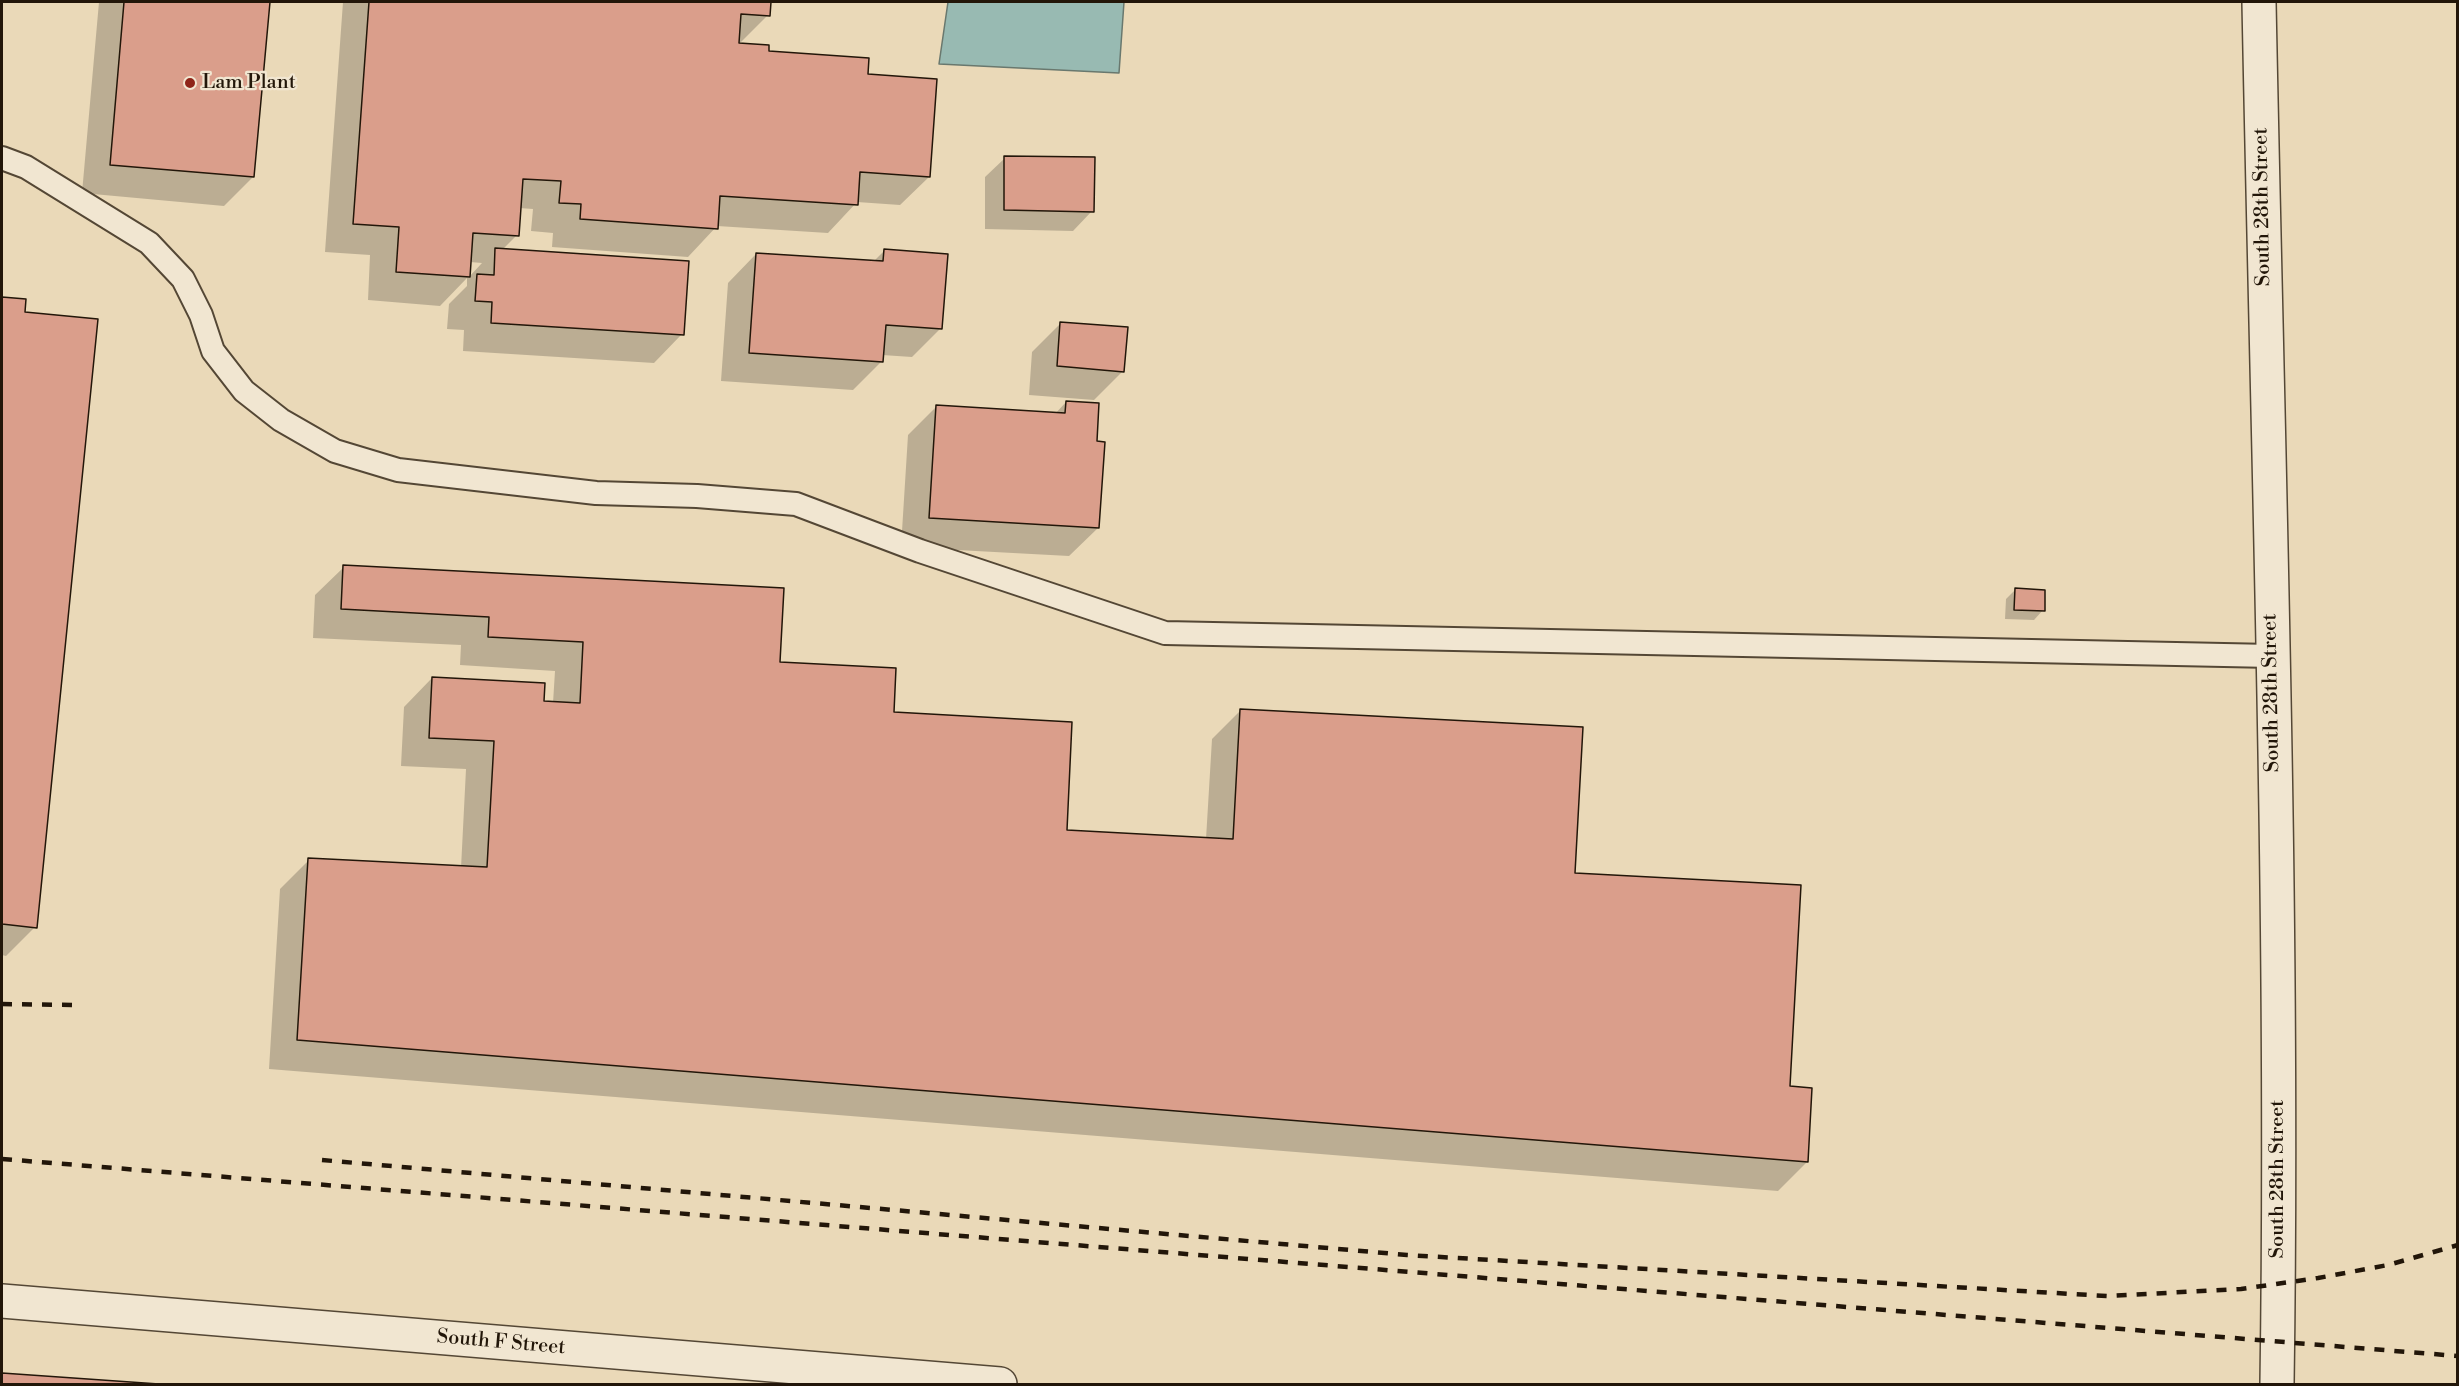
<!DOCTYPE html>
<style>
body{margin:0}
#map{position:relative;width:2459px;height:1386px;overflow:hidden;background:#ead9b8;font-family:"Libre Bodoni",serif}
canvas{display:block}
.frame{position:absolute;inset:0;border:3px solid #221609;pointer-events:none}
</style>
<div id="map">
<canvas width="2459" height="1386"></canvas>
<div class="frame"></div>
</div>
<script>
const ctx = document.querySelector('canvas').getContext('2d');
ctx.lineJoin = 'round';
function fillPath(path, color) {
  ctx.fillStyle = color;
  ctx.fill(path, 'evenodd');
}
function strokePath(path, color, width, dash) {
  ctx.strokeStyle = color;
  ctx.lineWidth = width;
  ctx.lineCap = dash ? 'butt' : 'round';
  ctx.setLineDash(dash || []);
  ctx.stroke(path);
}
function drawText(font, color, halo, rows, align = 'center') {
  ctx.font = font + ' "Libre Bodoni",serif';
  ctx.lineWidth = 4.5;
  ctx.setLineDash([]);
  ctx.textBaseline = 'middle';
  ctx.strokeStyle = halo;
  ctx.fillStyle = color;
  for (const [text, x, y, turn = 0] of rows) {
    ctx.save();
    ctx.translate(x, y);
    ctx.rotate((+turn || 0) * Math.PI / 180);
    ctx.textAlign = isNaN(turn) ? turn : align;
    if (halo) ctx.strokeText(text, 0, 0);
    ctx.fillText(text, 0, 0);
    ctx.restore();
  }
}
const water = new Path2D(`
 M948,2H1124L1119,73L939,64Z`);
const shadow = new Path2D(`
 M99,2H269L253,177L224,206L82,193Z
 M343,2H769L768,15L739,44L866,75L929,177L900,205L857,202L828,233L717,226L688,257L552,247L553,233L531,231L533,209L519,208L517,235L502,250L682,334L654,363L463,351L464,330L447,329L449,304L467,286V278L440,306L368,300L370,255L325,252ZM470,262L482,263L469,277Z
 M1005,158L1092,211L1073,231L985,229V177Z
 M884,251L941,328L912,357L882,355V361L853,390L721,381L728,283L756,254L873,262Z
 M2,298L24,301L35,927L6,956L2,955Z
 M1061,323L1123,371L1094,400L1029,395L1032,352Z
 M1066,402L1096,443L1098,528L1069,556L901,547L908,435L936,407L1055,414Z
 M344,567L779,663L892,714L1065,831L1206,839L1212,739L1241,710L1573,875L1788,1087L1807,1162L1778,1191L269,1069L280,889L309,860L461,868L466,769L401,766L404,707L432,678L553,703L555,671L460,665L461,645L313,638L315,595Z
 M2015,590L2043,610L2034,620L2005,619L2006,599Z
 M2,1375L139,1384H2Z`);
const building = new Path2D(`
 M124,2H270L254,177L110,165Z
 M369,2H771L770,16L741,14L739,43L769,45V51L869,58L868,74L937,79L930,177L860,172L858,205L720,196L718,229L580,219L581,204L559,203L561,181L523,179L519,236L473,233L470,277L396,272L399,227L353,224Z
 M1004,156L1095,157L1094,212L1004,210Z
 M495,248L689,261L684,335L491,323L492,302L475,301L477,274L494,275Z
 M884,249L948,254L942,329L886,325L883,362L749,353L756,253L883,261Z
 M2,297L26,299L25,312L98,319L37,928L2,924Z
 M1060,322L1128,327L1124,372L1057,366Z
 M1066,401L1099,403L1097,441L1105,442L1099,528L929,518L936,405L1065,413Z
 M343,565L784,588L780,662L896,668L894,712L1072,722L1067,830L1233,839L1240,709L1583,727L1575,873L1801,885L1790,1086L1812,1088L1808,1162L297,1040L308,858L487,867L494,741L429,738L432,677L545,683L544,701L580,703L583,642L488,637L489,617L341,609Z
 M2015,588L2045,590V611L2014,610Z
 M2,1373L159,1384H2Z`);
const lane = new Path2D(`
 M2,158L26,167L149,243L183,279L201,315L213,351L244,391L281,420L335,451L398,470L596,493L697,496L796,504L920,551L1165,633L2272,656`);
const street = new Path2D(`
 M2259,2C2268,462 2284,924 2277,1384
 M2,1301L1000,1384`);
const rail = new Path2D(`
 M2,1004L72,1005
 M2,1159L2458,1356
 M322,1160L1407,1255L2107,1296L2241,1289L2318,1278L2388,1265L2458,1245`);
const markers = [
 [190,83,6,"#8f2418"]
];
const poiNames = [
 ["Lam Plant",202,83]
];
const streetNames = [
 ["South 28th Street",2263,207,-91],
 ["South 28th Street",2272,693,-91],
 ["South 28th Street",2278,1179,-90],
 ["South F Street",501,1343,5]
];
fillPath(water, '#98bab2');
strokePath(water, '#69786e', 1.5);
fillPath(shadow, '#0003');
fillPath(building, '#da9e8b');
strokePath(building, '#221609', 1.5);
strokePath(lane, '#544735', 26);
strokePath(street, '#544735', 36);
strokePath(lane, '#f1e6d1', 22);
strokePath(street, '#f1e6d1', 33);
strokePath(rail, '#221609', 4.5, [10, 10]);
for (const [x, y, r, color] of markers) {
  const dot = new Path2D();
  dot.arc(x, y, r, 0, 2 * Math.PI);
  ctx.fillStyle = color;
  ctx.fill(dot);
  strokePath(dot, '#f1e6d1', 2);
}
drawText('20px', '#221609', '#f1e6d1', poiNames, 'left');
drawText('20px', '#221609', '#f1e6d1', streetNames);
</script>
